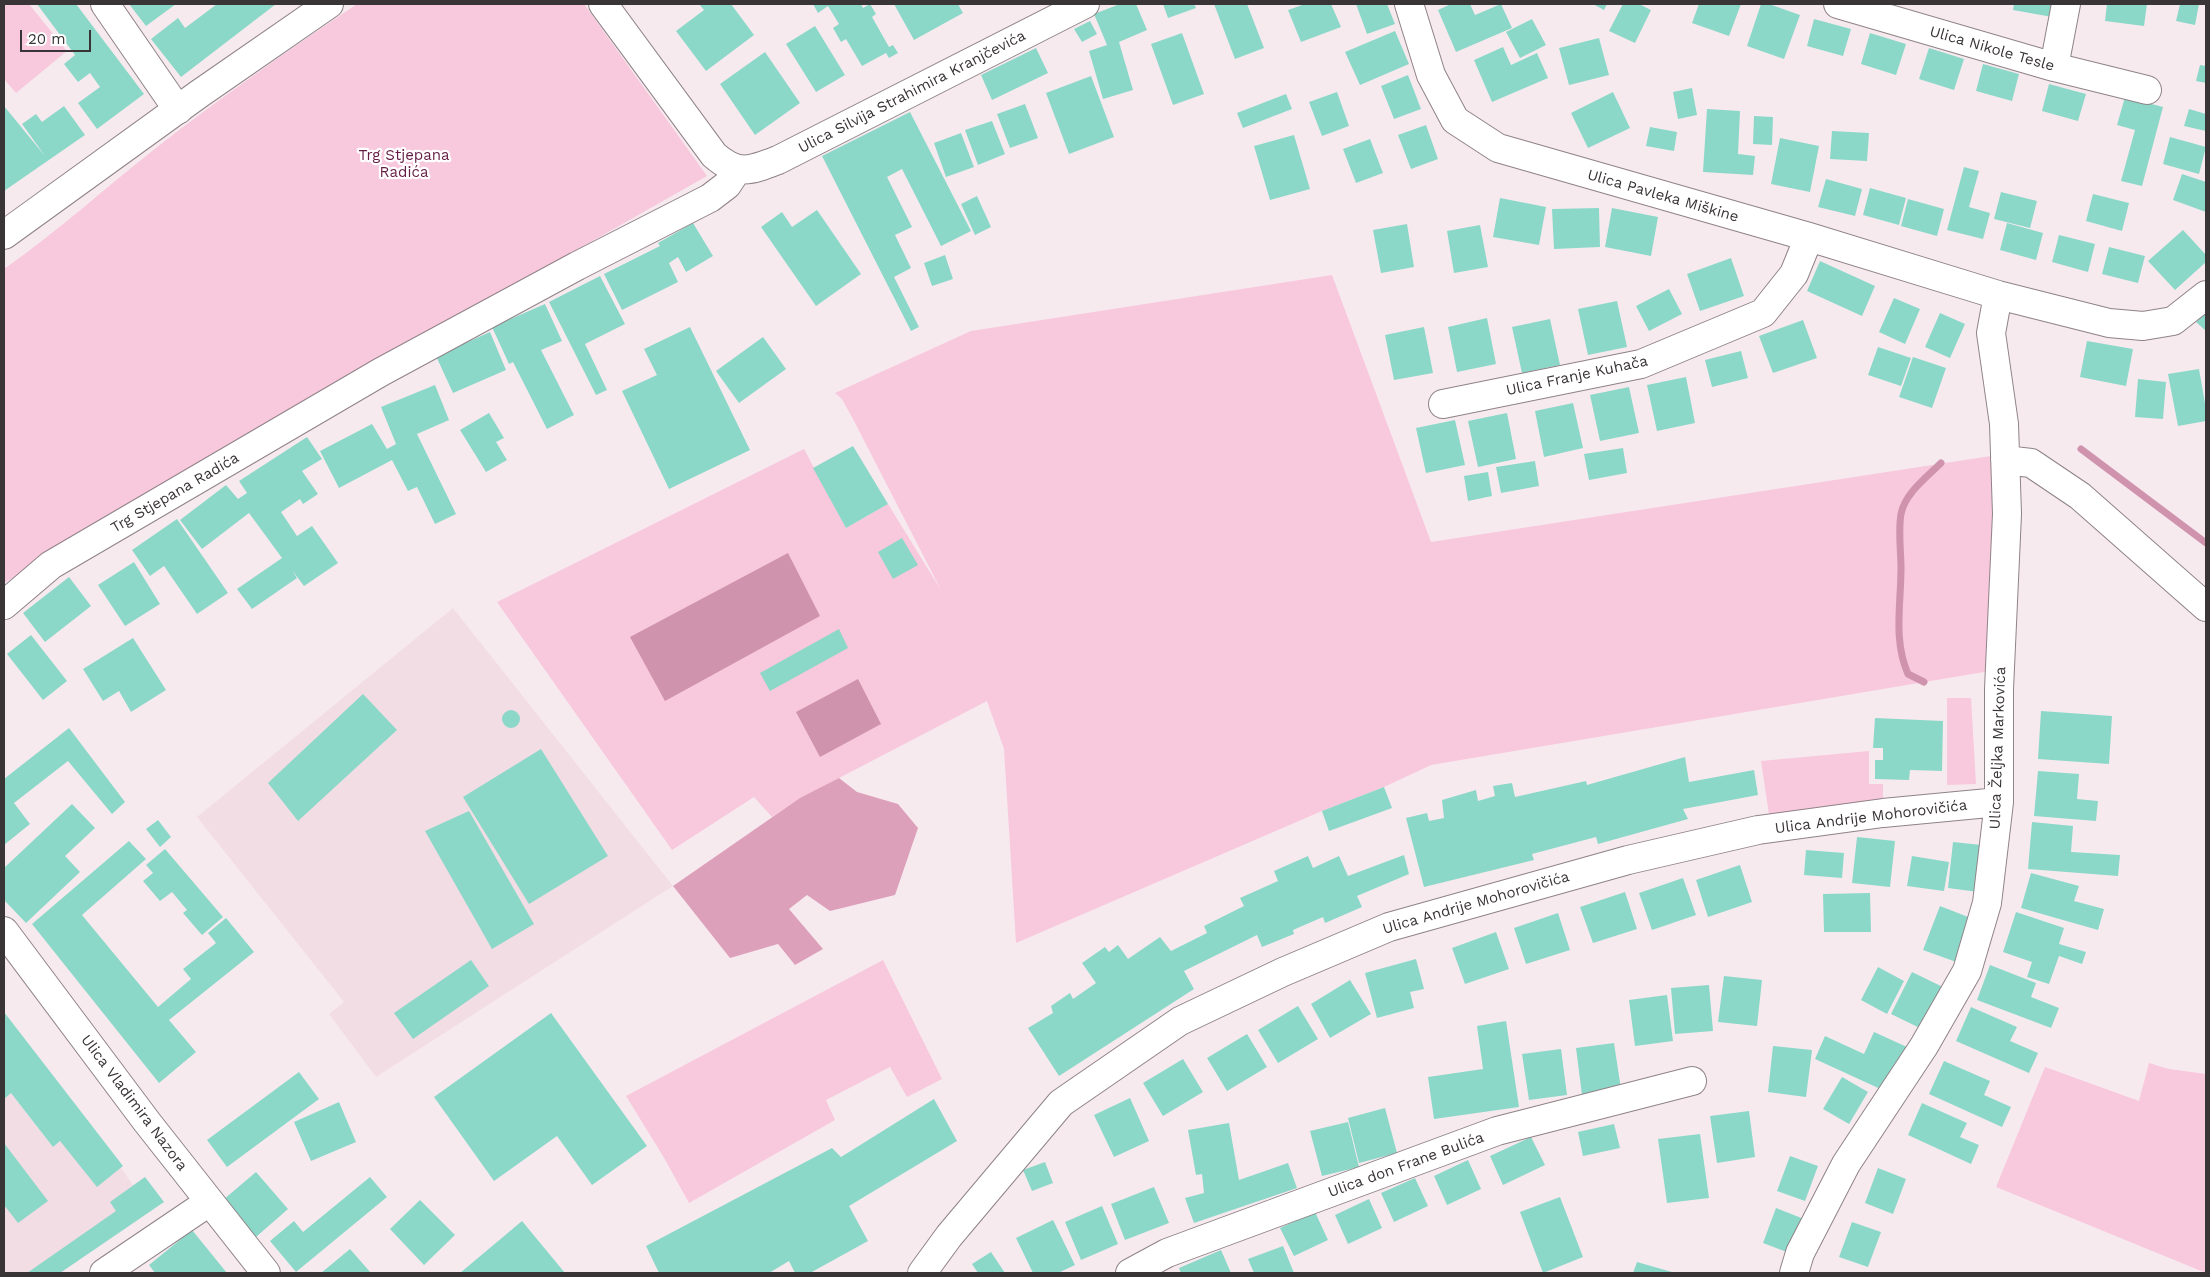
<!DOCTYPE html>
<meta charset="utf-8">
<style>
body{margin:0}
#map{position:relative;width:2210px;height:1277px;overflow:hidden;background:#f7eaef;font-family:"Work Sans",sans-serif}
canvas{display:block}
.frame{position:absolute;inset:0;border:5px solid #393436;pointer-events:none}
.scale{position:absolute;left:20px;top:30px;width:71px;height:22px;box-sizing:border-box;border:2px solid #393436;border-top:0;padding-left:6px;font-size:15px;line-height:18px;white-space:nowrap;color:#393436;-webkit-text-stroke:4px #fff;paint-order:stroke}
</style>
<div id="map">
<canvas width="2210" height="1277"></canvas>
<div class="frame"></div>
<div class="scale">20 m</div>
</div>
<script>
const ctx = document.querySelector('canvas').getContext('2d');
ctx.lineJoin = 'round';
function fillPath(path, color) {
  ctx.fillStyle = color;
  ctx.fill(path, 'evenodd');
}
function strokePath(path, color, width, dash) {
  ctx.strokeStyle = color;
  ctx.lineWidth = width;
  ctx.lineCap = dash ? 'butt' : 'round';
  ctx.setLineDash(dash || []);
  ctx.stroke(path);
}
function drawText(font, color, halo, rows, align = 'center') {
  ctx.font = font + ' "Work Sans",sans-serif';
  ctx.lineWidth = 4.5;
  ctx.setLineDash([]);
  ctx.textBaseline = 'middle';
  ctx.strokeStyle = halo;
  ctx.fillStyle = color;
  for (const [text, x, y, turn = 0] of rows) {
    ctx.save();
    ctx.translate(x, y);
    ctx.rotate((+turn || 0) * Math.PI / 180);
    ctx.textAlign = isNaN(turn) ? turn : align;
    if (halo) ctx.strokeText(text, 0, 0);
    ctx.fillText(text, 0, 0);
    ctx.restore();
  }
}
const built = new Path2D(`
 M453,608L673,886L376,1077L329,1014L344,1002L197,817Z
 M11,1093L53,1147L88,1120L133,1185L145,1177L164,1202L60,1273H4V1099Z`);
const green = new Path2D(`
 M4,4H29L67,51L16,93L4,79Z
 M357,4H584L707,176L356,375L4,583V269C57,232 105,188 156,148C221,97 289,50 357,4Z
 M1332,275L1431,542L1991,456L1997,516L1990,671L1431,765L1384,787L1322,811L1016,943L1004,749L987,701L839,778L796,801L772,817L754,797L672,850L497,602L804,449L846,528L888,504L941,590L854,421L842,399L835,393L971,331Z
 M1947,698H1971L1976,784L1947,785Z
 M1869,751V784H1883V813L1771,828L1761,761Z
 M883,960L942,1079L907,1097L890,1067L826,1100L835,1120L689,1203L663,1156L626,1096Z
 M2149,1063L2169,1069L2206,1074V1273L1996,1187L2045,1067L2139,1101Z`);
const forest = new Path2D(`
 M839,778L857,792L898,804L918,828L895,895L830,911L807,895L789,909L823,949L795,965L778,944L730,958L673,886L800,798Z`);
const water = new Path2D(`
 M788,553L820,616L665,701L630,637Z
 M858,679L881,724L820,757L796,712Z`);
const stream = new Path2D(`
 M2081,449L2206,543
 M1924,682L1908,674C1893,640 1901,604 1901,568C1901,551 1898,531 1901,514C1905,493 1927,477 1941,463`);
const building = new Path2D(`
 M37,4H76L144,94L97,129L78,103L100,87L90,73L78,82L64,64L75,55Z
 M129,4H176L146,26Z
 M217,4H276L181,77L151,39L178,18L185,28Z
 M699,4H731L754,35L706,71L676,31L704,10Z
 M813,4H861L863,8L870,4L876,14L872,17L889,47L893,45L898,53L889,58L886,53L862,66L846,39L841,42L833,28L839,24L828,6L818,13Z
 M894,4H958L963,13L914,40Z
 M1120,4H1136L1147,30L1119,42L1133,90L1103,99L1089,51L1107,45L1094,14Z
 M1163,4H1194L1196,8L1168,18Z
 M1214,4H1247L1264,48L1235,59Z
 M1305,4H1331L1341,27L1301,42L1288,10Z
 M1356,4H1387L1395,24L1367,34Z
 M1451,4H1470L1475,15L1501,4L1512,28L1456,52L1438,10Z
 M1593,4H1607L1604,10Z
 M1623,4H1639L1651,10L1635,43L1609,31Z
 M1699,4H1741L1729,36L1692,23Z
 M1761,4H1769L1800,15L1784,59L1747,46Z
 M2014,4H2054L2052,17L2013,10Z
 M2107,4H2147L2144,26L2105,21Z
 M2180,4H2199L2195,25L2176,21Z
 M1532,19L1546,45L1520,58L1506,32Z
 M1814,19L1851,29L1843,56L1807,46Z
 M1090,21L1097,34L1082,42L1074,29Z
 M815,26L845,75L816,92L786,44Z
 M1395,31L1409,64L1360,85L1345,52Z
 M1182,33L1204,94L1173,105L1151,44Z
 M1870,33L1906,44L1896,75L1861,64Z
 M1599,38L1609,75L1569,85L1559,48Z
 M1503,47L1511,65L1537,53L1548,78L1492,102L1474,60Z
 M1036,48L1048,73L992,100L981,75Z
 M1929,48L1964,59L1954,90L1919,79Z
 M765,52L800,103L755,135L720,84Z
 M1983,64L2019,74L2012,101L1976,91Z
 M2200,65L2206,66V83L2196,81Z
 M1408,75L1421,109L1394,119L1381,86Z
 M1091,76L1114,137L1069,154L1046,93Z
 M2049,84L2086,94L2078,121L2042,111Z
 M1692,88L1697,115L1678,119L1673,92Z
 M1337,92L1349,126L1322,136L1309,102Z
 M1613,92L1630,128L1588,148L1571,113Z
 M1286,94L1292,109L1243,128L1237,113Z
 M2125,97L2163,107L2142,186L2121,181L2135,130L2117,125Z
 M1025,104L1038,138L1010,148L997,114Z
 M4,106L45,156L22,124L36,114L42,122L64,106L85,135L4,191Z
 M1707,109L1740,111L1738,154L1755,156L1753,175L1703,172Z
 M2189,109L2206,114V131L2184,126Z
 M910,112L971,231L941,246L902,169L887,177L912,227L895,235L911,268L894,277L919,327L911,331L822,156Z
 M1754,116L1773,117L1772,145L1753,144Z
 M992,121L1005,154L978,165L965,130Z
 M1426,125L1438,159L1411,169L1398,135Z
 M1650,127L1677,132L1674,151L1646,146Z
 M1832,131L1869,133L1867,161L1830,159Z
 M961,133L974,167L946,177L934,143Z
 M1294,135L1310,189L1270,200L1254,146Z
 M2170,137L2206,147L2199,174L2163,164Z
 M1780,138L1819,146L1810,192L1771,184Z
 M1370,139L1383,173L1356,183L1343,149Z
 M1964,167L1979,171L1969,207L1990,213L1983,239L1947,230Z
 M2182,174L2206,182V212L2173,200Z
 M1826,179L1862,189L1855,216L1818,207Z
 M1870,188L1906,198L1899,225L1863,215Z
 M2001,192L2037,201L2030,228L1994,219Z
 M2093,194L2129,203L2122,231L2086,221Z
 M977,196L991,227L975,235L961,204Z
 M1500,198L1546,207L1539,245L1493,237Z
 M1908,199L1944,209L1937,236L1901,226Z
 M1599,208L1600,247L1554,249L1552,209Z
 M1612,208L1658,217L1651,256L1605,247Z
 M817,210L861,274L816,306L761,227L782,212L792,227Z
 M693,223L713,256L686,272L678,257L669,263L678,282L622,310L604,274L660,246L658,243Z
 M2007,223L2043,233L2036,260L2000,250Z
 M1407,224L1414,267L1381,273L1373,230Z
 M1480,225L1488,267L1454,273L1447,231Z
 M2183,230L2206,255V262L2175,290L2148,261Z
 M2059,235L2095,244L2088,272L2052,262Z
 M2109,247L2145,256L2138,283L2102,274Z
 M945,255L953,279L932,286L924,263Z
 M1731,258L1744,296L1700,311L1687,274Z
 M1820,261L1875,286L1862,316L1807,291Z
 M600,276L625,324L585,344L607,390L596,395L549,302Z
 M1669,289L1682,314L1649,331L1636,306Z
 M1894,298L1920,309L1905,344L1879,332Z
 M1617,301L1627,347L1588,355L1578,309Z
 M545,304L562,341L541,350L574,415L547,429L513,362L509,364L492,327Z
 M2206,311V331L2196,322Z
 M1940,313L1965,324L1950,358L1925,347Z
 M1487,318L1496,364L1457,372L1448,327Z
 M1550,319L1560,365L1522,373L1512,327Z
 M1803,320L1817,358L1773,373L1759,336Z
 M690,327L750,450L669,489L622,391L657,375L644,349Z
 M1424,327L1433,373L1394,380L1385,335Z
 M490,332L506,370L453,393L436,356Z
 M763,337L786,369L739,403L716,371Z
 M2087,341L2133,349L2126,386L2080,377Z
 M1878,347L1911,358L1901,386L1868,375Z
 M1741,351L1748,378L1712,387L1705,360Z
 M1913,357L1946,368L1932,408L1899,397Z
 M2199,369L2206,409V421L2178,426L2168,374Z
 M1686,377L1695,423L1657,431L1647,385Z
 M2138,379L2166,382L2163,419L2135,417Z
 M435,385L449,420L417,434L456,514L435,524L417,487L408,491L392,460L339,488L320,451L372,424L387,449L396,444L381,407Z
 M1629,387L1639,433L1600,441L1590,395Z
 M1573,403L1583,448L1544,457L1535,411Z
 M489,413L504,438L496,442L507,460L486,472L460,430Z
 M1507,413L1516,459L1478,467L1468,421Z
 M1455,420L1465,465L1426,473L1416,428Z
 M307,437L322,459L302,471L318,494L303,504L300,499L281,512L297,536L312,526L338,563L304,586L292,570L297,578L252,609L237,589L282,558L249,513L202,549L180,520L226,485L238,499L247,493L239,481Z
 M853,446L888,504L846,528L813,468Z
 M1623,448L1627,473L1589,480L1584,454Z
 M1535,461L1539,486L1501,493L1496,467Z
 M1488,472L1492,496L1468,501L1464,476Z
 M177,519L228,593L197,614L164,566L150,576L132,550Z
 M902,538L918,565L893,579L878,552Z
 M134,562L160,604L125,626L98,585Z
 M69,577L91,606L45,642L23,613Z
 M839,629L848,648L770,691L760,673Z
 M31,635L67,681L43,700L7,654Z
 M133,638L166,690L131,712L119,691L103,701L83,669Z
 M363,694L397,730L298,821L268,783Z
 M502 719a9 9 0 1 1 18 0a9 9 0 1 1-18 0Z
 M2041,711L2112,716L2109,764L2038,759Z
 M1875,718L1943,721L1942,771L1910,770L1909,780L1875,779V760H1883V748H1873Z
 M69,728L125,802L112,814L68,761L14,803L30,824L4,845V779Z
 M541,749L608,856L529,904L463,797Z
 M1685,757L1689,782L1754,770L1758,795L1683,809L1688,819L1598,844L1596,837L1532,854L1534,860L1424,887L1406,818L1427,813L1429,821L1444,818L1442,800L1476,790L1478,801L1495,796L1493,786L1512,783L1515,797L1586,781L1587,785Z
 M2038,771L2079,774L2077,799L2098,801L2096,821L2034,816Z
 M1384,787L1392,808L1329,831L1322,811Z
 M72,804L95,828L65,856L80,872L26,923L4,900V868Z
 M469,811L534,924L492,949L425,831Z
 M158,820L171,837L160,847L146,829Z
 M2032,822L2073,826L2071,852L2120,855L2118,876L2028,869Z
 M1857,837L1895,841L1890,887L1852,883Z
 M129,841L146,859L82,915L158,1007L191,979L183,969L216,943L208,933L226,918L254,952L169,1020L196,1052L159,1083L32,924Z
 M1953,842L1991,846L1986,893L1948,888Z
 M165,849L223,917L202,935L183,913L187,910L172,892L160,901L143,881L153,873L146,865Z
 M1806,850L1844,853L1842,878L1804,875Z
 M1404,855L1409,874L1357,896L1362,907L1325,923L1323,917L1293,930L1294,934L1262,947L1257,935L1184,971L1194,989L1059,1076L1028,1028L1053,1013L1051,1006L1070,993L1073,999L1096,983L1082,963L1105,947L1109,952L1118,945L1128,959L1160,937L1171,951L1207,933L1204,926L1244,906L1240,898L1278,881L1274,871L1308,856L1313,868L1339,856L1348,876Z
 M1912,856L1949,862L1944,891L1907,886Z
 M1740,865L1752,902L1708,917L1696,880Z
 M2031,873L2079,886L2074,901L2104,909L2098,930L2021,908Z
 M1683,878L1696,915L1652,930L1639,893Z
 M1625,892L1637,929L1593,943L1580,907Z
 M1870,893L1871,932H1824L1823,894Z
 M1940,906L1976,920L1959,963L1923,950Z
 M2016,912L2064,928L2059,944L2086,952L2082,964L2059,956L2049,984L2027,977L2032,962L2003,952Z
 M1558,913L1570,950L1526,964L1514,928Z
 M1496,932L1509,969L1465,984L1452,948Z
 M1416,959L1424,989L1410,992L1414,1008L1377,1018L1365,973Z
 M471,960L489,986L413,1039L394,1013Z
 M1990,965L2036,983L2031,997L2059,1008L2051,1028L1977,1000Z
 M1878,967L1904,981L1887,1014L1861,1000Z
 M1912,972L1947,989L1926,1031L1891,1014Z
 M1724,976L1762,980L1757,1026L1718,1022Z
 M1350,980L1371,1014L1330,1038L1311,1004Z
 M1709,985L1713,1031L1675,1034L1671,988Z
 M1667,995L1673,1041L1635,1046L1629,1000Z
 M1298,1006L1318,1039L1278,1063L1258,1030Z
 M1971,1007L2017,1027L2010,1041L2038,1053L2029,1073L1956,1041Z
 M4,1012L123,1166L97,1187L60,1141L53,1147L11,1093L4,1099Z
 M551,1013L647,1146L592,1185L557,1136L494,1181L434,1097Z
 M1506,1021L1519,1107L1434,1119L1428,1077L1483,1069L1477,1026Z
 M1874,1032L1907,1047L1887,1092L1815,1059L1825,1036L1864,1054Z
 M1247,1034L1267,1067L1227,1091L1207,1058Z
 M1614,1043L1621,1089L1582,1095L1576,1048Z
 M1773,1046L1812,1050L1806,1097L1768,1092Z
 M1561,1049L1567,1095L1529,1100L1522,1054Z
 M1183,1059L1203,1092L1163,1116L1143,1083Z
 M1944,1061L1990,1081L1984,1095L2011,1107L2002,1127L1929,1094Z
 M299,1072L319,1099L227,1167L207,1140Z
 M1842,1077L1868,1092L1849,1124L1823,1109Z
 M1130,1098L1149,1141L1114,1157L1094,1115Z
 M934,1099L957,1141L849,1206L868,1241L810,1273H795L789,1261L769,1273H659L646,1246L832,1148L841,1157Z
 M339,1102L356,1142L311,1161L294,1122Z
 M1922,1103L1967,1123L1960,1137L1979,1145L1971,1164L1908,1135Z
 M1385,1108L1397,1153L1359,1163L1348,1118Z
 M1749,1111L1755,1157L1717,1163L1710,1116Z
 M1348,1122L1359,1167L1322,1176L1310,1131Z
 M1229,1123L1239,1180L1288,1163L1297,1188L1194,1223L1185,1198L1204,1193L1202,1174L1196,1175L1188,1130Z
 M1614,1124L1620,1148L1583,1156L1578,1132Z
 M1700,1134L1709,1198L1667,1203L1658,1139Z
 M1531,1137L1545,1165L1503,1185L1490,1156Z
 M4,1143L48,1201L18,1223L4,1205Z
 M1790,1156L1818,1166L1805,1201L1777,1191Z
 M1468,1160L1481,1189L1447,1205L1434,1176Z
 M1045,1162L1053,1183L1032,1191L1023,1170Z
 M1878,1168L1906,1179L1893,1214L1865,1203Z
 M256,1172L288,1209L256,1237L223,1200Z
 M145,1177L164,1202L60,1273H27L116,1211L110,1202Z
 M370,1177L387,1197L296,1272L270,1241L294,1221L303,1232Z
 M1415,1178L1428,1206L1394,1222L1381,1193Z
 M1154,1187L1169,1223L1125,1240L1111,1204Z
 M1560,1197L1583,1257L1543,1273L1520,1212Z
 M1369,1199L1382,1228L1348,1244L1335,1215Z
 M420,1200L455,1235L424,1265L390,1229Z
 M1102,1206L1118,1244L1081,1260L1065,1222Z
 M1776,1208L1804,1219L1792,1254L1763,1243Z
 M1315,1212L1328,1240L1294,1256L1280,1228Z
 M1053,1220L1075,1265L1058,1273H1033L1016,1238Z
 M522,1221L565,1273H460Z
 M1852,1222L1881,1232L1868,1267L1839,1257Z
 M192,1230L227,1273H155L149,1265Z
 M1283,1246L1294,1273H1254L1248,1259Z
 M350,1249L371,1273H321Z
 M1221,1250L1231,1273H1181L1179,1268Z
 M991,1252L1005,1273H978L972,1264Z
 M1637,1262L1672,1272V1273H1633Z`);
const minor = new Path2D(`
 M105,4L178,110
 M603,4L714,155C738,176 750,171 778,160L1085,4
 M1409,4L1431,75L1455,120L1498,148L1809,237L1998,295L2109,323L2143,326L2173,321L2206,295
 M1838,4L2054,67L2147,90
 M2054,67L2066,4
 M1443,404L1641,364L1763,313L1794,274L1809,237
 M2005,460L2031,463L2080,496L2206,607
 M4,605L51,565L381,372L577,266L710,198L727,185L737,170
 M104,1273L209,1202
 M922,1273L949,1236L1061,1103L1180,1021L1283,972L1389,927L1628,860L1758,830L1883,813L1999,802
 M1130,1273L1167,1253L1497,1131L1692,1081
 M1794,1273L1800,1253L1846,1164L1924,1046L1967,971L1987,903L1999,802V689L2007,514L2004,424L1991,333L1998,295`);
const major = new Path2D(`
 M4,235L199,94L329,4
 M4,931L147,1122L266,1273`);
const streetNames = [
 ["Ulica Nikole Tesle",1992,49,16],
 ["Ulica Silvija Strahimira Kranjčevića",912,92,-27],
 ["Ulica Pavleka Miškine",1663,196,16],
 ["Ulica Franje Kuhača",1577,376,-12],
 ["Trg Stjepana Radića",175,493,-30],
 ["Ulica Željka Markovića",1998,748,-88],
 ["Ulica Andrije Mohorovičića",1871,817,-7],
 ["Ulica Andrije Mohorovičića",1476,903,-16],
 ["Ulica Vladimira Nazora",134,1103,53],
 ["Ulica don Frane Bulića",1406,1165,-20]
];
const parkNames = [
 ["Trg Stjepana",404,156],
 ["Radića",404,173]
];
fillPath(built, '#f2dde5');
fillPath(green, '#f8c8dc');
fillPath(forest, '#dda0ba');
fillPath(water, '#cf93ad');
strokePath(stream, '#cf93ad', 7);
fillPath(building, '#8bd8c9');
strokePath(minor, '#8f8387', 30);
strokePath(major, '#8f8387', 30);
strokePath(minor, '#fff', 28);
strokePath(major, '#fff', 28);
drawText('15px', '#393436', '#fff', streetNames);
drawText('15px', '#651e43', '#fff', parkNames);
</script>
